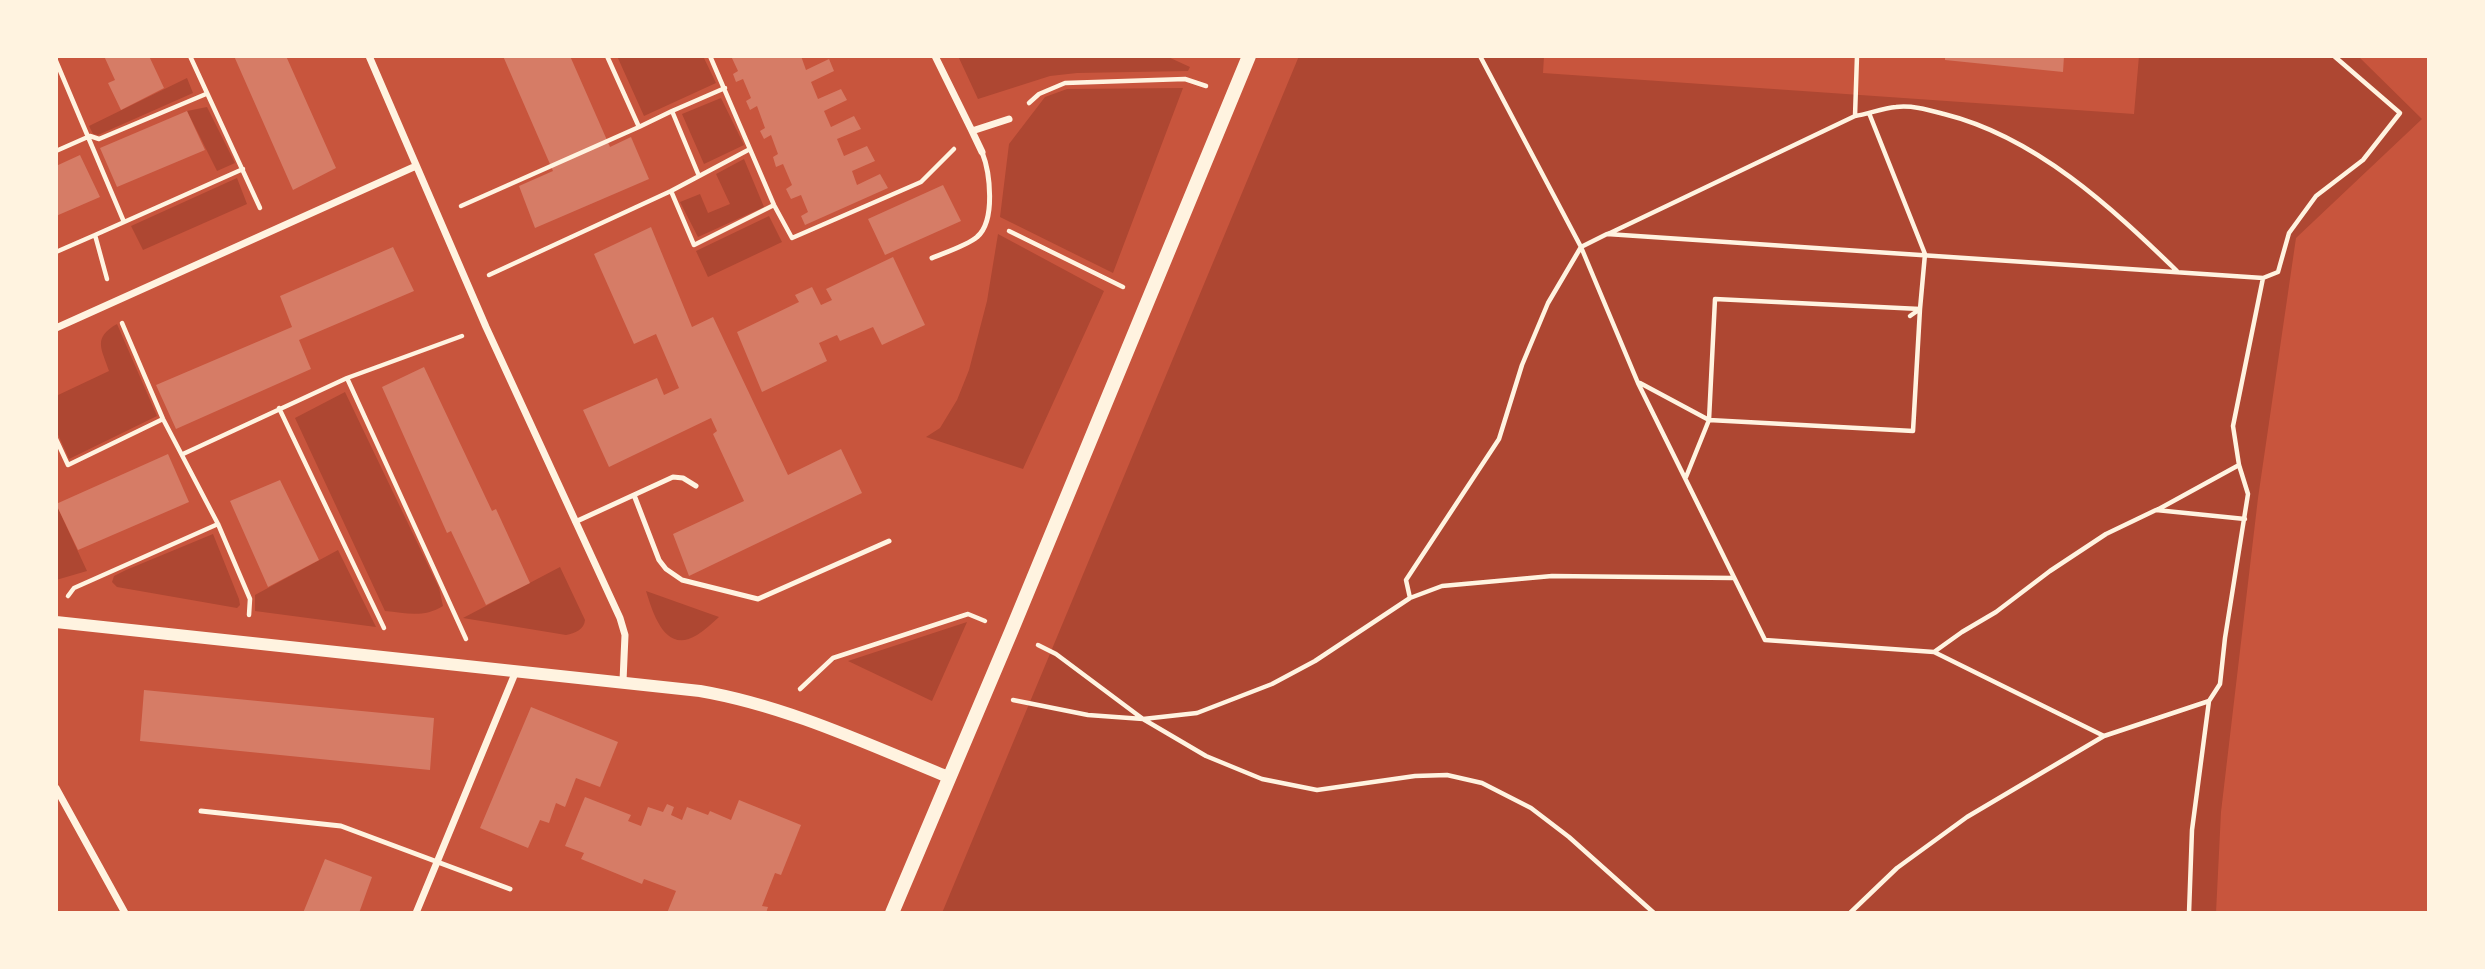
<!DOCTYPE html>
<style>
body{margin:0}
#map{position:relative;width:2485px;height:969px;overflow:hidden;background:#c8553d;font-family:"Work Sans",sans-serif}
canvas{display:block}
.frame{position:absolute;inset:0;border:58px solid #fff3e0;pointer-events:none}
</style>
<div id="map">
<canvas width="2485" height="969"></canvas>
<div class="frame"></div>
</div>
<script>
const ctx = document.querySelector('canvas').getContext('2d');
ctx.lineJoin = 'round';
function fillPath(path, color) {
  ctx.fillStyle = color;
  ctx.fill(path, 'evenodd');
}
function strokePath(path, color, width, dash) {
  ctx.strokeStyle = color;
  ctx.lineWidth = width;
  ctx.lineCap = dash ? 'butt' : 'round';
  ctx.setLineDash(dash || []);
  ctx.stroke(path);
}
const green = new Path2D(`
 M617,56H703L716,83L644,116Z
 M958,56H1166L1190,67L1188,71L1077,73L1050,76L978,99Z
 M1299,56H1544L1543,73L2134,114L2139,56H2358L2422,119L2296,238L2258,498L2221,812L2216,913H942Z
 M187,78L193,93L98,135L93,134L89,126Z
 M1183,88L1113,273L1000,217L1009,144L1045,97L1067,89Z
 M721,98L744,145L704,164L682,114Z
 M207,107L235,163L217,171L187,111Z
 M744,159L764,207L698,237L680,202L700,194L708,213L730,204L716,174Z
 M237,178L247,204L143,250L131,226Z
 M769,216L782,242L708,277L696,251Z
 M998,234L1104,291L1023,469L926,437L940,428L957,400L969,370L987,301Z
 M117,324L157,416L69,459L56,430V396L109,371C102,349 92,338 117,324Z
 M345,392L439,588L443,606C424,618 406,613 385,611L295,418Z
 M56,504L87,571L56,580Z
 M213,534L239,599L240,605L237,608L117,587L112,582L114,576L126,570Z
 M338,550L376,627L255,611V595Z
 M560,567L585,620C584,630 575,633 566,635L463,618Z
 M646,591L719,617C712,623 705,630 697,635C665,655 653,613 646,591Z
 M967,622L932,701L848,661Z`);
const building = new Path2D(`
 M104,56H149L164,88L121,110L108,83L115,80Z
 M234,56H286L336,168L293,190Z
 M503,56H570L610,147L631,137L649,179L535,228L519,186L553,171Z
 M731,56H801L806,70L829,59L834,71L811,82L818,99L841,89L847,100L824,111L831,127L854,116L861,129L837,139L844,156L867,146L875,161L852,171L857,185L880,174L888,188L805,225L801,216L808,212L801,195L791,199L786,189L792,185L783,164L776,167L773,157L778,154L771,135L764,139L760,131L765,128L757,106L750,110L746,101L751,98L743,79L736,82L733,74L738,71Z
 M1945,56H2064L2063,72L1945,60Z
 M187,111L205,150L117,187L100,148Z
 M80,155L100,197L56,216V166Z
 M943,185L961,221L885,255L868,219Z
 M651,227L692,327L713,317L788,475L841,449L862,493L689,576L673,534L744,501L713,434L717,431L711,418L609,467L583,410L657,378L664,395L679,388L656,334L634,344L594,254Z
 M393,247L414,291L299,340L311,369L176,429L156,385L292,327L280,296Z
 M893,257L925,325L882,345L873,327L840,341L837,335L819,343L827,361L762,392L737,332L799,302L795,295L812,287L821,305L832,300L826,289Z
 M424,367L492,511L496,509L530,583L486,605L451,531L447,533L382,387Z
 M168,454L189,502L78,550L56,504Z
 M280,480L319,560L268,587L230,501Z
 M144,690L434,718L430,770L140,741Z
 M531,707L618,742L600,787L576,778L565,807L556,803L549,823L540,820L528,848L480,828Z
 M585,797L631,815L628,821L641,826L648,807L663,812L667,804L674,807L671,815L682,820L687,807L708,815L710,811L731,820L739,800L801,825L781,875L775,873L762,906L768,907L766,913H667L676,891L644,879L642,884L581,859L584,853L565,846Z
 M325,859L372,877L359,913H303Z`);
const path = new Path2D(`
 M190,56L260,208
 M607,56L639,127L672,111L699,176
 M710,56L774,205L792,238L921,182L954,149
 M1480,56L1581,247L1638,383L1765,640L1934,652L1962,632L1996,612L2050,571L2106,534L2156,510L2245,519
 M56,61L124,222
 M1029,103L1039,94L1065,83L1185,79L1206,86
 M672,111L725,88
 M1869,113L1925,254L1920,309L1910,316
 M1855,116L1857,56
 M56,151L90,136L99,139L206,94
 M671,191L694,245L774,205
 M461,206L639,127
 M1009,231L1123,287
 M1608,234L1855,116C1868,114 1883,108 1896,107C1912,105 1929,110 1944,114C2036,137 2111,207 2177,271
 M56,252L95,235
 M489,275L671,191L750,149
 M107,279L95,235L243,169
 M122,323L163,419L218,524L250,599L249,615
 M347,378L466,639
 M1640,383L1709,420L1913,431L1920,309L1715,299L1709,420L1686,477
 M279,408L384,628
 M56,439L68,465L163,419
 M183,454L347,378L462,336
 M2157,510L2239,465
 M68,596L74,588L218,524
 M1410,598L1406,580L1499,439L1522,365L1548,303L1581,247L1607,234L2263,278L2278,272L2289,233L2316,196L2363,160L2400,113L2334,56
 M1038,645L1056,654L1143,719L1206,756L1262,779L1317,790L1415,776L1447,775L1482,783L1531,808L1569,837L1654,913
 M1934,652L2104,736
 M800,689L833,658L968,614L985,621
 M1013,700L1088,715L1143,719L1197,713L1272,684L1315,661L1410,598L1442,586L1552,576L1733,578
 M1850,913L1897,868L1967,817L2104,736L2209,701
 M2189,913L2192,830L2209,701L2220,684L2225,638L2248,494L2239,465L2233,426L2263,278`);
const service = new Path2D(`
 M932,258C944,253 968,245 977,237C996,221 990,172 982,152
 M634,495L659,560L666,569L682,580L758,599L889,541
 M575,522L673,477L683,478L696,486
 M201,811L341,826L510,889`);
const minor = new Path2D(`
 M369,56L486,327L620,618L625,635L623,681
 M935,56L972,131L1009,119
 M972,131L982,152
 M56,328L416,166
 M56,788L125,913
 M416,913L516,671`);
const tertiary = new Path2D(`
 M56,622L700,691C787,706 867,744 948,777`);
const secondary = new Path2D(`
 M892,913L1011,632L1249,56`);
fillPath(green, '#ae4732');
fillPath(building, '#d67c66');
strokePath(path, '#fff3e0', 4.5);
strokePath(service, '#fff3e0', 5);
strokePath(minor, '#fff3e0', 7);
strokePath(tertiary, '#fff3e0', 12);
strokePath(secondary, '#fff3e0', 14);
</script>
